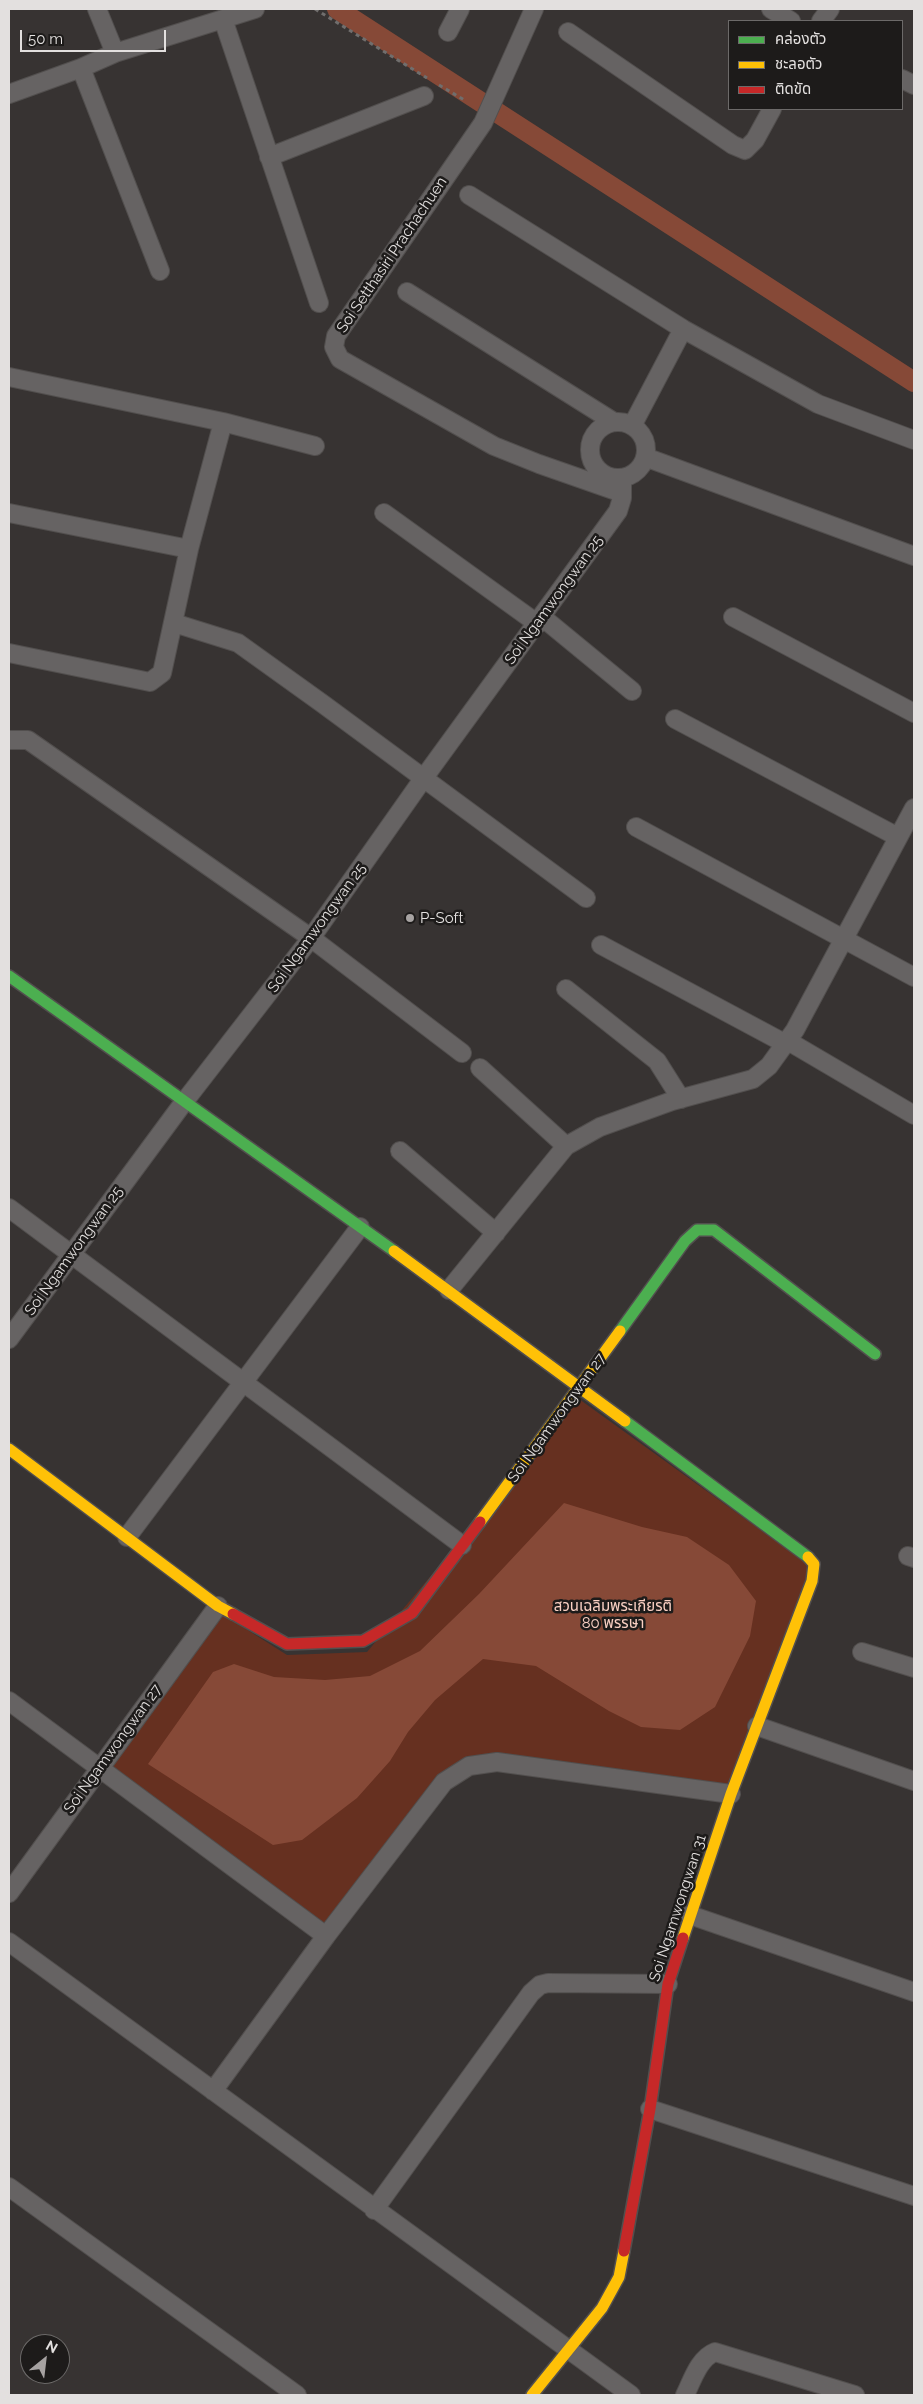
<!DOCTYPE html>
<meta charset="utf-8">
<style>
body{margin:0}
#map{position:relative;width:923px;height:2404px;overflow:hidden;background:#373332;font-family:Raleway,"Noto Sans Thai",sans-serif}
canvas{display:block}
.frame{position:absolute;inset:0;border:10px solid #e3e0df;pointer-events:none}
.legend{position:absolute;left:728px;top:20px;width:175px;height:90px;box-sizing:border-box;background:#1d1b1a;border:1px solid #6c6a69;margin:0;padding:6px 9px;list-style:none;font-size:15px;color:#e3e0df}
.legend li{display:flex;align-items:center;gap:10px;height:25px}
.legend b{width:25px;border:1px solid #6c6a69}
.north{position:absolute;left:20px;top:2334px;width:50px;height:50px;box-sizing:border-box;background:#1d1b1a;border:1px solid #6c6a69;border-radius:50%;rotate:29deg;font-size:14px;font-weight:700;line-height:20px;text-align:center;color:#e3e0df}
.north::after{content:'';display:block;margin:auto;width:18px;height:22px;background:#a7a3a2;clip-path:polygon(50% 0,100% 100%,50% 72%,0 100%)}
.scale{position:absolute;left:20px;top:30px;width:146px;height:22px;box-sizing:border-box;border:2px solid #e3e0df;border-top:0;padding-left:6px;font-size:15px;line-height:18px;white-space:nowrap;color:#e3e0df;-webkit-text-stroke:4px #1d1b1a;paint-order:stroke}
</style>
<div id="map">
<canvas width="923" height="2404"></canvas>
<div class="frame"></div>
<ul class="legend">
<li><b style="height:6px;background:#4caf50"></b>คล่องตัว</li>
<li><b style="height:6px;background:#ffc107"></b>ชะลอตัว</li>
<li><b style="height:6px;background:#c62828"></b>ติดขัด</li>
</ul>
<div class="north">N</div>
<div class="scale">50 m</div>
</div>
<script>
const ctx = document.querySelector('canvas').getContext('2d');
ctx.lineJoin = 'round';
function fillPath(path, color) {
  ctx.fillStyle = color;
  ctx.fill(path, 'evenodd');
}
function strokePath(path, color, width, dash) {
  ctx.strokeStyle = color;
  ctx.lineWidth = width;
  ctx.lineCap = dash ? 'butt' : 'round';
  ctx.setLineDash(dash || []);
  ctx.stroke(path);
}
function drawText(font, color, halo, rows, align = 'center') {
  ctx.font = font + ' Raleway,"Noto Sans Thai",sans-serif';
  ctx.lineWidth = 5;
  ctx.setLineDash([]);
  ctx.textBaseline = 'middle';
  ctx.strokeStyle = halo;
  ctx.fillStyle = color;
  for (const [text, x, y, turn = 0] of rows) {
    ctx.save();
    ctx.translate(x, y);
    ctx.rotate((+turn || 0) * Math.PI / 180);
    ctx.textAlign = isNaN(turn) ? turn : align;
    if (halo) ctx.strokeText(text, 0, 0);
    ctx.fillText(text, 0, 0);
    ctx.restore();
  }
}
const green = new Path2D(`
 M579,1399L812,1567L727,1787L468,1760L325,1930L100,1761L213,1608L287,1655L367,1652Z`);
const water = new Path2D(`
 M564,1503L642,1527L687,1537L729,1565L756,1601L750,1636L715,1707L680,1730L641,1727L609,1711L536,1666L483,1659L435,1700L408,1732L390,1761L357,1798L302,1840L273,1845L148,1764L213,1672L234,1664L274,1677L325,1680L370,1676L420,1651L479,1594Z`);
const canal = new Path2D(`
 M337,9L914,382`);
const path = new Path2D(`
 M315,9L427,78
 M439,85L466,101`);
const street = new Path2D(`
 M97,9L115,53
 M534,9L483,123L336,336L334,347L340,359L494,446L539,464L622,493
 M771,9L791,21
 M223,19L319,303
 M821,21L830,9
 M448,32L460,9
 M568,32L733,145L745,150L755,140L772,109
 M81,68L160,271
 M902,79L914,85
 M9,94L81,68L115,53L255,9
 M269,157L424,96
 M469,195L683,329L632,426
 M407,292L614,422
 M683,329L818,404L914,440
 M9,377L223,422L315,446
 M590 450a28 28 0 1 1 56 0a28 28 0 1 1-56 0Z
 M645,457L914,556
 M9,513L189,549
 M384,513L538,624
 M542,617L632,691
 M733,617L914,713
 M174,623L238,643L323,704L586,898
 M9,653L150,682L162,673L189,549L223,422
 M675,719L898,837
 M9,740H28L311,938L462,1053
 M636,827L914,977
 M601,945L786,1044
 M566,989L657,1061L681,1099
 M788,1041L914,1115
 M480,1068L566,1146
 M400,1151L496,1233
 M9,1208L462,1545
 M449,1290L566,1146L600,1127L672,1101L753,1079L769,1066L795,1030L914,808
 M9,1339L184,1102L311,938L423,779L618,511L622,498V478
 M127,1537L360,1227
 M908,1556L914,1558
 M862,1652L914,1668
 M9,1701L326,1936
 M757,1726L914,1781
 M9,1893L218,1606
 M690,1915L914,1992
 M9,1942L631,2395
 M213,2091L326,1936L444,1782L469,1766L497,1762L731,1794
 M650,2109L914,2196
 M9,2187L297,2395
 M374,2210L531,1993L540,1985L548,1983L668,1984
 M685,2395C692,2381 699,2358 715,2352L855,2395`);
const fast = new Path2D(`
 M9,976L394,1251
 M620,1331L685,1241L697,1230H714L875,1354
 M625,1421L808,1557`);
const slow = new Path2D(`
 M394,1251L625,1421
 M9,1449L218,1606L233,1614
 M480,1522L620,1331
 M683,1938L731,1794L812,1581L814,1564L808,1557
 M532,2395L602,2308L619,2277L624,2251`);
const jam = new Path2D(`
 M233,1614L287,1644L363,1641L412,1613L480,1522
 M624,2251L650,2109L668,1984L683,1938`);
const markers = [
 [410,918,5,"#a7a3a2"]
];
const streetNames = [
 ["Soi Setthasiri Prachachuen",392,255,-56],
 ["Soi Ngamwongwan 25",554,600,-54],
 ["Soi Ngamwongwan 25",317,928,-54],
 ["Soi Ngamwongwan 25",74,1251,-54],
 ["Soi Ngamwongwan 27",557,1418,-54],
 ["Soi Ngamwongwan 27",113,1749,-54],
 ["Soi Ngamwongwan 31",678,1908,-72]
];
const poiNames = [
 ["P-Soft",420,918]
];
const parkNames = [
 ["สวนเฉลิมพระเกียรติ",613,1606],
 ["80 พรรษา",613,1623]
];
fillPath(green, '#663020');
fillPath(water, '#864937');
strokePath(canal, '#864937', 20);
strokePath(street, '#524f4e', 20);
strokePath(fast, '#524f4e', 14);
strokePath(slow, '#524f4e', 14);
strokePath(jam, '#524f4e', 14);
strokePath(path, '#706e6d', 3, [4, 4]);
strokePath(street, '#666363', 18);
strokePath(fast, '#4caf50', 11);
strokePath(slow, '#ffc107', 11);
strokePath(jam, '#c62828', 11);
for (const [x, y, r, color] of markers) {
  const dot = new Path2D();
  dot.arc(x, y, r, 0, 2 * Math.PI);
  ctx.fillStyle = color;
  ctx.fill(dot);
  strokePath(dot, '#1d1b1a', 2);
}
drawText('15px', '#e3e0df', '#1d1b1a', streetNames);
drawText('15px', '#e3e0df', '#1d1b1a', poiNames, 'left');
drawText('15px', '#fad0c3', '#1d1b1a', parkNames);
</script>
